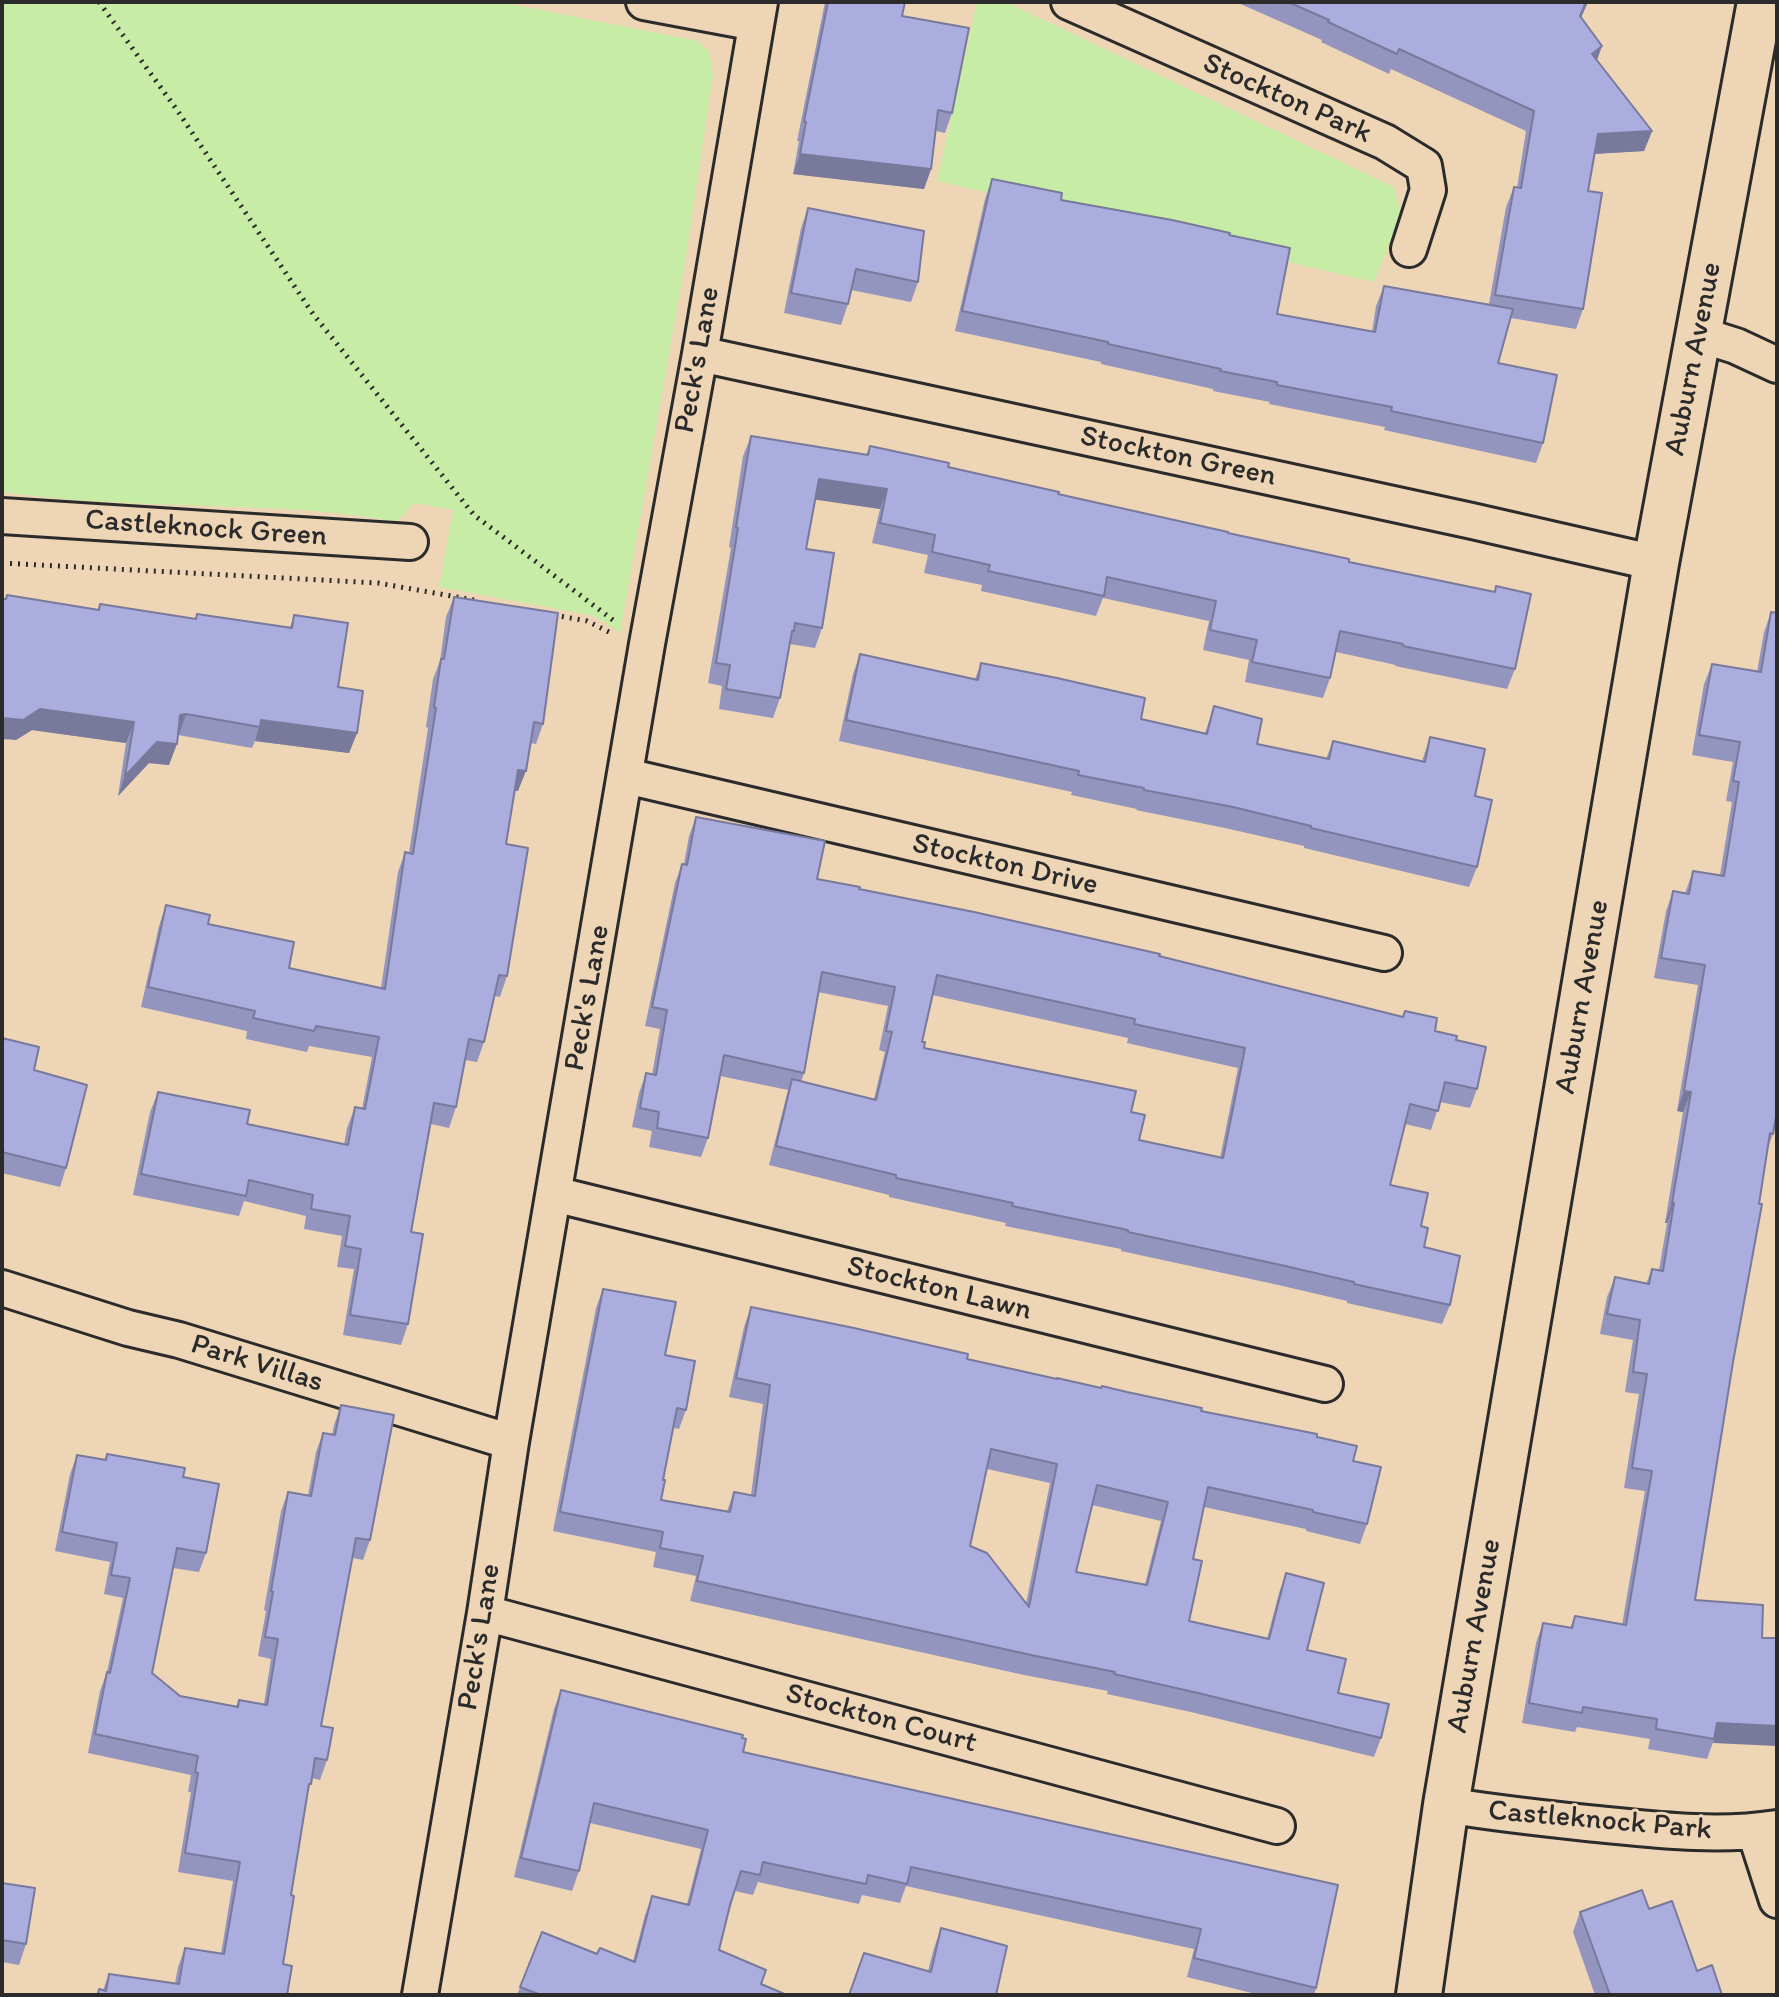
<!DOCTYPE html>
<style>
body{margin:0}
#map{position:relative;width:1779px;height:1997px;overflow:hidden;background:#edd5b5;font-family:Itim,sans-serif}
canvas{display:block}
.frame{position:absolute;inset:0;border:4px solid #2b2b2b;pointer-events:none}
</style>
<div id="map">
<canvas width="1779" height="1997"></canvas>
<div class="frame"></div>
</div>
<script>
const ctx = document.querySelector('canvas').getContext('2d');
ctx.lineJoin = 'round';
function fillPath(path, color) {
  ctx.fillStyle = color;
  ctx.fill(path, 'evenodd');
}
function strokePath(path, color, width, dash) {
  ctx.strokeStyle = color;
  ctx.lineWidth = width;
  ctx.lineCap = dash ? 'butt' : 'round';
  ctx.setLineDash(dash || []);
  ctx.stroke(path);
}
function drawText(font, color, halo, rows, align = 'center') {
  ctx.font = font + ' Itim,sans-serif';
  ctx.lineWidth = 6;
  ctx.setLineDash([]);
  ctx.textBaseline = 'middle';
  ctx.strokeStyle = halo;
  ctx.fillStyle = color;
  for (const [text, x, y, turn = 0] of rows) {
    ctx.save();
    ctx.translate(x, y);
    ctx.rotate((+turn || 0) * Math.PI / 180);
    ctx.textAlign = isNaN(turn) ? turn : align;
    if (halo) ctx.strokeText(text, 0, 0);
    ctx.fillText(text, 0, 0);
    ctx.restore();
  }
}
const green = new Path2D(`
 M2,2H501L697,41L709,51L713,74L686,257L620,633L606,623L590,615L439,587L453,510L414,503L398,521C365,517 333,512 300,510C201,504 101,506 2,492Z
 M977,2H1006L1394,187L1401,214L1374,282L937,181Z`);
const path = new Path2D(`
 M99,2L177,110L313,314L474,515L613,620
 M2,563L378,583L474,600
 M554,615L587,621L609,632`);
const street = new Path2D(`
 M644,2L756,23
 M1069,2L1385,142L1424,166L1428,190L1409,249
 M1698,334L1736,346L1777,365
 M700,354L1472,521L1656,563
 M2,516L410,542
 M626,776L1384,953
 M554,1194L1325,1384
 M2,1288L128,1328L179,1340L511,1442
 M485,1613L1277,1826
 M1446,1805C1493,1813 1540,1818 1587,1823C1650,1829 1714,1838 1777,1828
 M1755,1832L1777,1900
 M420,1995L485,1613L511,1442L647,644L700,354L760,2`);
const secondary = new Path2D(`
 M1419,1995L1446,1805L1656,563L1760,2`);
const wall = new Path2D(`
 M825,2H905L902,16L952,113L945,133L936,131L931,169L924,189L793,174L799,141H797Z
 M1236,2H1588L1581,18L1597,60L1652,131L1644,151L1595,154L1588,191L1583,309L1576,329L1511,318L1498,363L1543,443L1536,463L1384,430L1385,427L1269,404L1270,402L1213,391V389L1101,364V362L955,331L985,199L992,179L1061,200L1229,235L1277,314L1372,332L1376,306L1384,286L1489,304L1506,207L1514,187L1517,188L1526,131L1391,69L1389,74L1321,42L1322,40Z
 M808,208L918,282L911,302L851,290L848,304L841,325L784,313L801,228Z
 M751,436L866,455L870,446L948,467L1058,494L1349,562L1494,592L1496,586L1515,669L1507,689L1395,666L1396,665L1336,652L1330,678L1323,698L1245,682L1249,660L1203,650L1209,621L1103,598L1096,616L981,591L982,585L924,573L928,555L872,543L880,509L815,499L806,549L822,628L815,648L790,644L780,698L773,718L719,709L722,686L708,683L731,548L729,547L743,456Z
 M7,595L98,610L100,604L195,619L197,614L290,627L294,615L338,687L357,733L349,753L255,741L252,748L178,735L169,765L149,763L118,796L126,743L32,730L16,740L5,599Z
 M454,597L543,724L536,744L530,743L518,791H515L506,844L507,976L500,997L495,996L484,1042L477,1062L465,1060L456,1107L449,1128L431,1124L411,1232L408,1324L401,1345L343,1335L354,1269L337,1267L342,1236L304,1229L306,1216L244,1201L239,1216L133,1195L150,1112L158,1092L247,1124L344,1145L347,1128L355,1107L362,1109L372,1057L309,1046L307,1052L246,1039L247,1031L141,1007L159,926L166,905L208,924L289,968L381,988L398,872L405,852L409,853L428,728L426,727L433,679L440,661L446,617Z
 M1771,612L1773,1134L1768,1147L1695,1600L1763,1605L1707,1759L1648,1749L1650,1739L1577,1727L1575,1732L1522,1723L1536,1643L1543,1623L1570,1628L1575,1616L1622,1625L1645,1491L1624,1488L1639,1394L1625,1392L1633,1340L1600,1334L1607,1297L1615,1277L1646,1284L1652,1269L1659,1270L1667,1223H1665L1683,1112L1677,1111L1698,985L1654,978L1666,911L1673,891L1685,893L1693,871L1720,875L1732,802L1726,801L1733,762L1692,755L1704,684L1712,664L1757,672L1764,632Z
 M860,654L975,679L981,663L1141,719L1205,733L1214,706L1257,744L1326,759L1333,741L1422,761L1430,737L1475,796L1477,867L1469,887L1304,848V846L1225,828L1136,810L1137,809L1071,795L1072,792L839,741L853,674Z
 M696,817L817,879L1159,956L1403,1017L1405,1011L1435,1031L1456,1040L1477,1089L1470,1108L1440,1102L1431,1130L1405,1124L1390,1185L1421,1226L1424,1247L1450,1305L1442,1324L1347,1303V1301L1274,1284L1121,1251V1249L1005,1226L1006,1223L889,1197V1195L769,1165L788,1090L720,1076L708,1138L701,1157L649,1147L652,1131L632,1127L639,1093L646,1073L652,1075L660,1029L645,1026L675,883L682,864H684L689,836ZM818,992L888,1006L879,1050L885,1052L874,1099L801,1082L804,1073ZM932,995L1128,1038L1127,1043L1238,1068L1220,1158L1139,1140L1131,1112L924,1048L922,1042Z
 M2,1038L34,1070L66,1168L60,1187L2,1173Z
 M603,1289L665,1355L686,1410L679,1429L673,1428L663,1480L661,1500L727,1511L734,1492L751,1495L763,1404L729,1397L744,1327L751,1307L967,1359L1317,1437L1353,1461L1367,1524L1360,1544L1306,1531V1529L1204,1507L1193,1559L1189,1621L1267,1639L1279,1593L1286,1573L1307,1650L1338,1693L1381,1738L1374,1757L1191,1712L1107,1694L1108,1691L1024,1675L690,1601L696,1576L653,1567L656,1552L553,1531L596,1308ZM987,1469L1050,1483L1026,1604L970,1546ZM1092,1505L1161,1521L1145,1584L1076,1572Z
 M341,1405L370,1540L363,1560L352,1558L321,1726L327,1760L320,1780L312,1778L308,1792L291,1895L283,1964L287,1995H96L99,1989L103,1990L109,1974L175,1983L178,1967L185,1948L221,1954L233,1881L178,1872L191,1792H188L191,1775L88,1753L100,1691L107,1672L123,1598L104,1594L110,1562L55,1551L70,1474L77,1455L104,1460L107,1454L183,1477L206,1553L199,1572L173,1568L152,1673L180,1696L236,1706L239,1700L264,1704L271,1659L258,1656L266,1611L264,1610L281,1511L288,1492L308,1495L316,1452L323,1433L332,1435L334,1425Z
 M561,1690L742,1738L743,1752L1338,1885L1316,1988L1314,1995H1260L1187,1977L1194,1949L906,1886L900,1903L862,1895L859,1904L758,1882L753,1895L735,1891L719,1950L761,1985L787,1995H517L542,1932L597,1954L633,1961L645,1915L652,1896L687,1904L701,1849L590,1823L579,1871L572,1891L514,1877L554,1709Z
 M2,1883L26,1944L19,1965L2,1962Z
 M1649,1909L1697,1971L1722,1995H1595L1573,1932L1580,1912Z
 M941,1928L996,1995L928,1971L934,1948Z`);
const shadedWall = new Path2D(`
 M1586,2H1588L1572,36L1580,16Z
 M1602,46L1595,66L1592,54Z
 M1652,131L1644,151L1591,154L1598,134Z
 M800,154L931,169L924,189L793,174Z
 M819,479L887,489L880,509L811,499Z
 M40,709L134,722L126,743L32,730L16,740L2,739V718Z
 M186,714L179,735H172L180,715Z
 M261,720L357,733L349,753L255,741Z
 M157,742L177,744L169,765L149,763L118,796L125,776Z
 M518,770L526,771L518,791L511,790Z
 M1684,1091L1691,1092L1683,1112L1677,1111Z
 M1672,1203H1674L1667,1223H1665Z
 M1717,1723L1777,1726V1746L1713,1743Z`);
const building = new Path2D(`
 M828,2H905L902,16L969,28L952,113L938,110L931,169L800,154L806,122L804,121Z
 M1288,2H1586L1580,16L1602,46L1592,54L1652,131L1598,134L1588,191L1602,193L1583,309L1495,295L1514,187L1521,188L1534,111L1399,49L1397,54L1328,22L1329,20Z
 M992,179L1062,193L1061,200L1172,220L1230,233L1229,235L1290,248L1277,314L1375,332L1384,286L1513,309L1498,363L1557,375L1543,443L1391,411L1392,407L1277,385V382L1220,371L1221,369L1108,344V342L962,311Z
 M808,208L924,231L918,282L856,269L848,304L791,293Z
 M751,436L868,455L870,446L949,463L948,467L1059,492L1058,494L1228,532V533L1349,559V562L1495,592L1496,586L1531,594L1515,669L1403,646V644L1340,631L1330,678L1252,662L1257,640L1210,630L1216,601L1107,577L1104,596L988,571L990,565L932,552L935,535L880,523L887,489L819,479L806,549L834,553L822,628L795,623L794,631H792L780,698L726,689L730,665L716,663L738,528L736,527Z
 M7,595L99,610L100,604L196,619L197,614L292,628L294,615L348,623L338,687L363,691L357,733L261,720L260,727L186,714L180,715L177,744L157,742L125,776L134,722L40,709L23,720L2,718V599H6Z
 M454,597L558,613L543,724L534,722L526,771L518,770L506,844L528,848L507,976L499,975L484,1042L469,1039L456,1107L434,1103L411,1232L423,1234L408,1324L350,1315L361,1249L345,1246L350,1216L311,1209L313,1195L249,1180L246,1196L141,1174L158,1092L250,1110L247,1124L348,1145L355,1107L365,1109L379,1037L316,1026L314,1031L253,1018L255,1011L148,987L166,905L210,915L208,924L294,942L289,968L385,989L405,852L413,854L436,708L434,707L441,659H444Z
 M1771,612L1777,613V1110L1773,1134L1770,1133L1759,1204H1762L1733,1362L1695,1600L1763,1605L1762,1638H1777V1726L1717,1723L1714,1739L1656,1729L1657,1719L1583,1707L1582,1713L1529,1703L1543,1623L1572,1628L1575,1616L1626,1625L1652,1471L1632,1468L1647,1374L1633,1372L1640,1320L1607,1314L1615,1277L1649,1284L1652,1269L1663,1271L1674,1203H1672L1691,1092L1684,1091L1705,965L1661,958L1673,891L1689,894L1693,871L1724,876L1739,782L1733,781L1740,742L1699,735L1712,664L1761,672Z
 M860,654L978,680L981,663L1057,678L1145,698L1141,719L1207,734L1214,706L1262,719L1257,744L1329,759L1333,741L1425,762L1430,737L1485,749L1475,796L1492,800L1477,867L1311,828V826L1233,807L1144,790V788L1078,775L1079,771L846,720Z
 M696,817L825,841L817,879L860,887L859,889L974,912L1160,954L1159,956L1403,1017L1405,1011L1437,1018L1435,1031L1457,1036L1456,1040L1486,1047L1477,1089L1445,1082L1438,1111L1410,1104L1390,1185L1428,1193L1421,1226L1428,1228L1424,1247L1460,1256L1450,1305L1354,1284V1282L1281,1265L1128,1232V1230L1012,1206L1013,1203L896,1178V1175L776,1146L792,1079L876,1100L892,1032L886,1031L895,987L822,972L804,1073L724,1055L708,1138L657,1128L659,1112L640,1108L646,1073L656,1075L667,1010L652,1007L682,864L687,865ZM937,975L1135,1019L1134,1024L1245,1048L1223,1158L1139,1140L1145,1115L1131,1112L1136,1091L924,1048L925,1042H922Z
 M2,1038L39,1047L34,1070L87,1085L66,1168L2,1152Z
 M603,1289L676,1302L665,1355L695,1361L686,1410L677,1408L663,1480H665L661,1500L730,1512L734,1492L755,1496L770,1385L736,1378L751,1307L854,1328L968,1354L967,1359L1057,1379V1378L1101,1388L1102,1386L1127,1392L1202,1408L1201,1411L1317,1434V1437L1357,1446L1353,1461L1381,1467L1367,1524L1313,1512V1510L1208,1487L1193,1559L1202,1561L1189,1621L1269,1639L1286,1573L1324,1583L1307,1650L1346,1659L1338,1693L1389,1704L1381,1738L1198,1693L1114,1674L1115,1672L1031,1655L697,1581L703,1556L660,1548L663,1532L560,1512ZM991,1449L1057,1464L1029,1607L987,1553L970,1546ZM1097,1485L1168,1502L1147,1585L1076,1572Z
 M341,1405L394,1415L370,1540L356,1538L321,1726L333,1728L327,1760L315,1758L311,1784H309L291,1895L294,1896L283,1964L292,1966L287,1995H98L99,1989L106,1991L109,1974L179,1984L185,1948L224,1954L240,1862L185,1853L198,1773L195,1772L198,1756L95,1734L107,1672L110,1673L130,1578L111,1575L117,1543L62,1532L77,1455L106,1460L107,1454L185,1468L183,1477L219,1484L206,1553L177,1548L152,1673L180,1696L238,1707L239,1700L267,1705L278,1639L265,1637L273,1592L271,1591L288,1492L311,1496L323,1433L335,1435Z
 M561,1690L743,1735L742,1738L746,1739L743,1752L1338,1885L1316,1988L1194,1958L1201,1929L911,1867L907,1884L868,1875L866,1884L763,1862L760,1875L741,1871L730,1905L719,1950L766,1970L761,1984L787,1995H541L520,1987L542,1932L597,1954L600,1948L635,1962L652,1896L689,1905L708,1830L594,1803L579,1871L521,1858Z
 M2,1883L35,1888L26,1944L2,1940Z
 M1642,1890L1649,1909L1672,1901L1697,1971L1712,1965L1722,1995H1610L1580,1912Z
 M941,1928L1007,1946L996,1995H849L864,1953L931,1972Z`);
const streetNames = [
 ["Stockton Park",1287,99,24],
 ["Auburn Avenue",1694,359,-79],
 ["Peck's Lane",698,360,-80],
 ["Stockton Green",1178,457,12],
 ["Castleknock Green",206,529,4],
 ["Stockton Drive",1005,865,13],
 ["Auburn Avenue",1583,997,-80],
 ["Peck's Lane",588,998,-80],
 ["Stockton Lawn",939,1289,14],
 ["Park Villas",257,1364,17],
 ["Auburn Avenue",1475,1636,-80],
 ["Peck's Lane",480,1637,-81],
 ["Stockton Court",881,1719,15],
 ["Castleknock Park",1600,1821,5]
];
fillPath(green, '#c7eca5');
strokePath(street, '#2b2b2b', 40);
strokePath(secondary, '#2b2b2b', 50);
strokePath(path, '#2b2b2b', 5, [2, 6]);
strokePath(street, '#edd5b5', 34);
strokePath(secondary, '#edd5b5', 44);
fillPath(wall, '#9395bf');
fillPath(shadedWall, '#78799b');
fillPath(building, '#abadde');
strokePath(building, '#78799b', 2);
drawText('30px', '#2b2b2b', '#edd5b5', streetNames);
</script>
